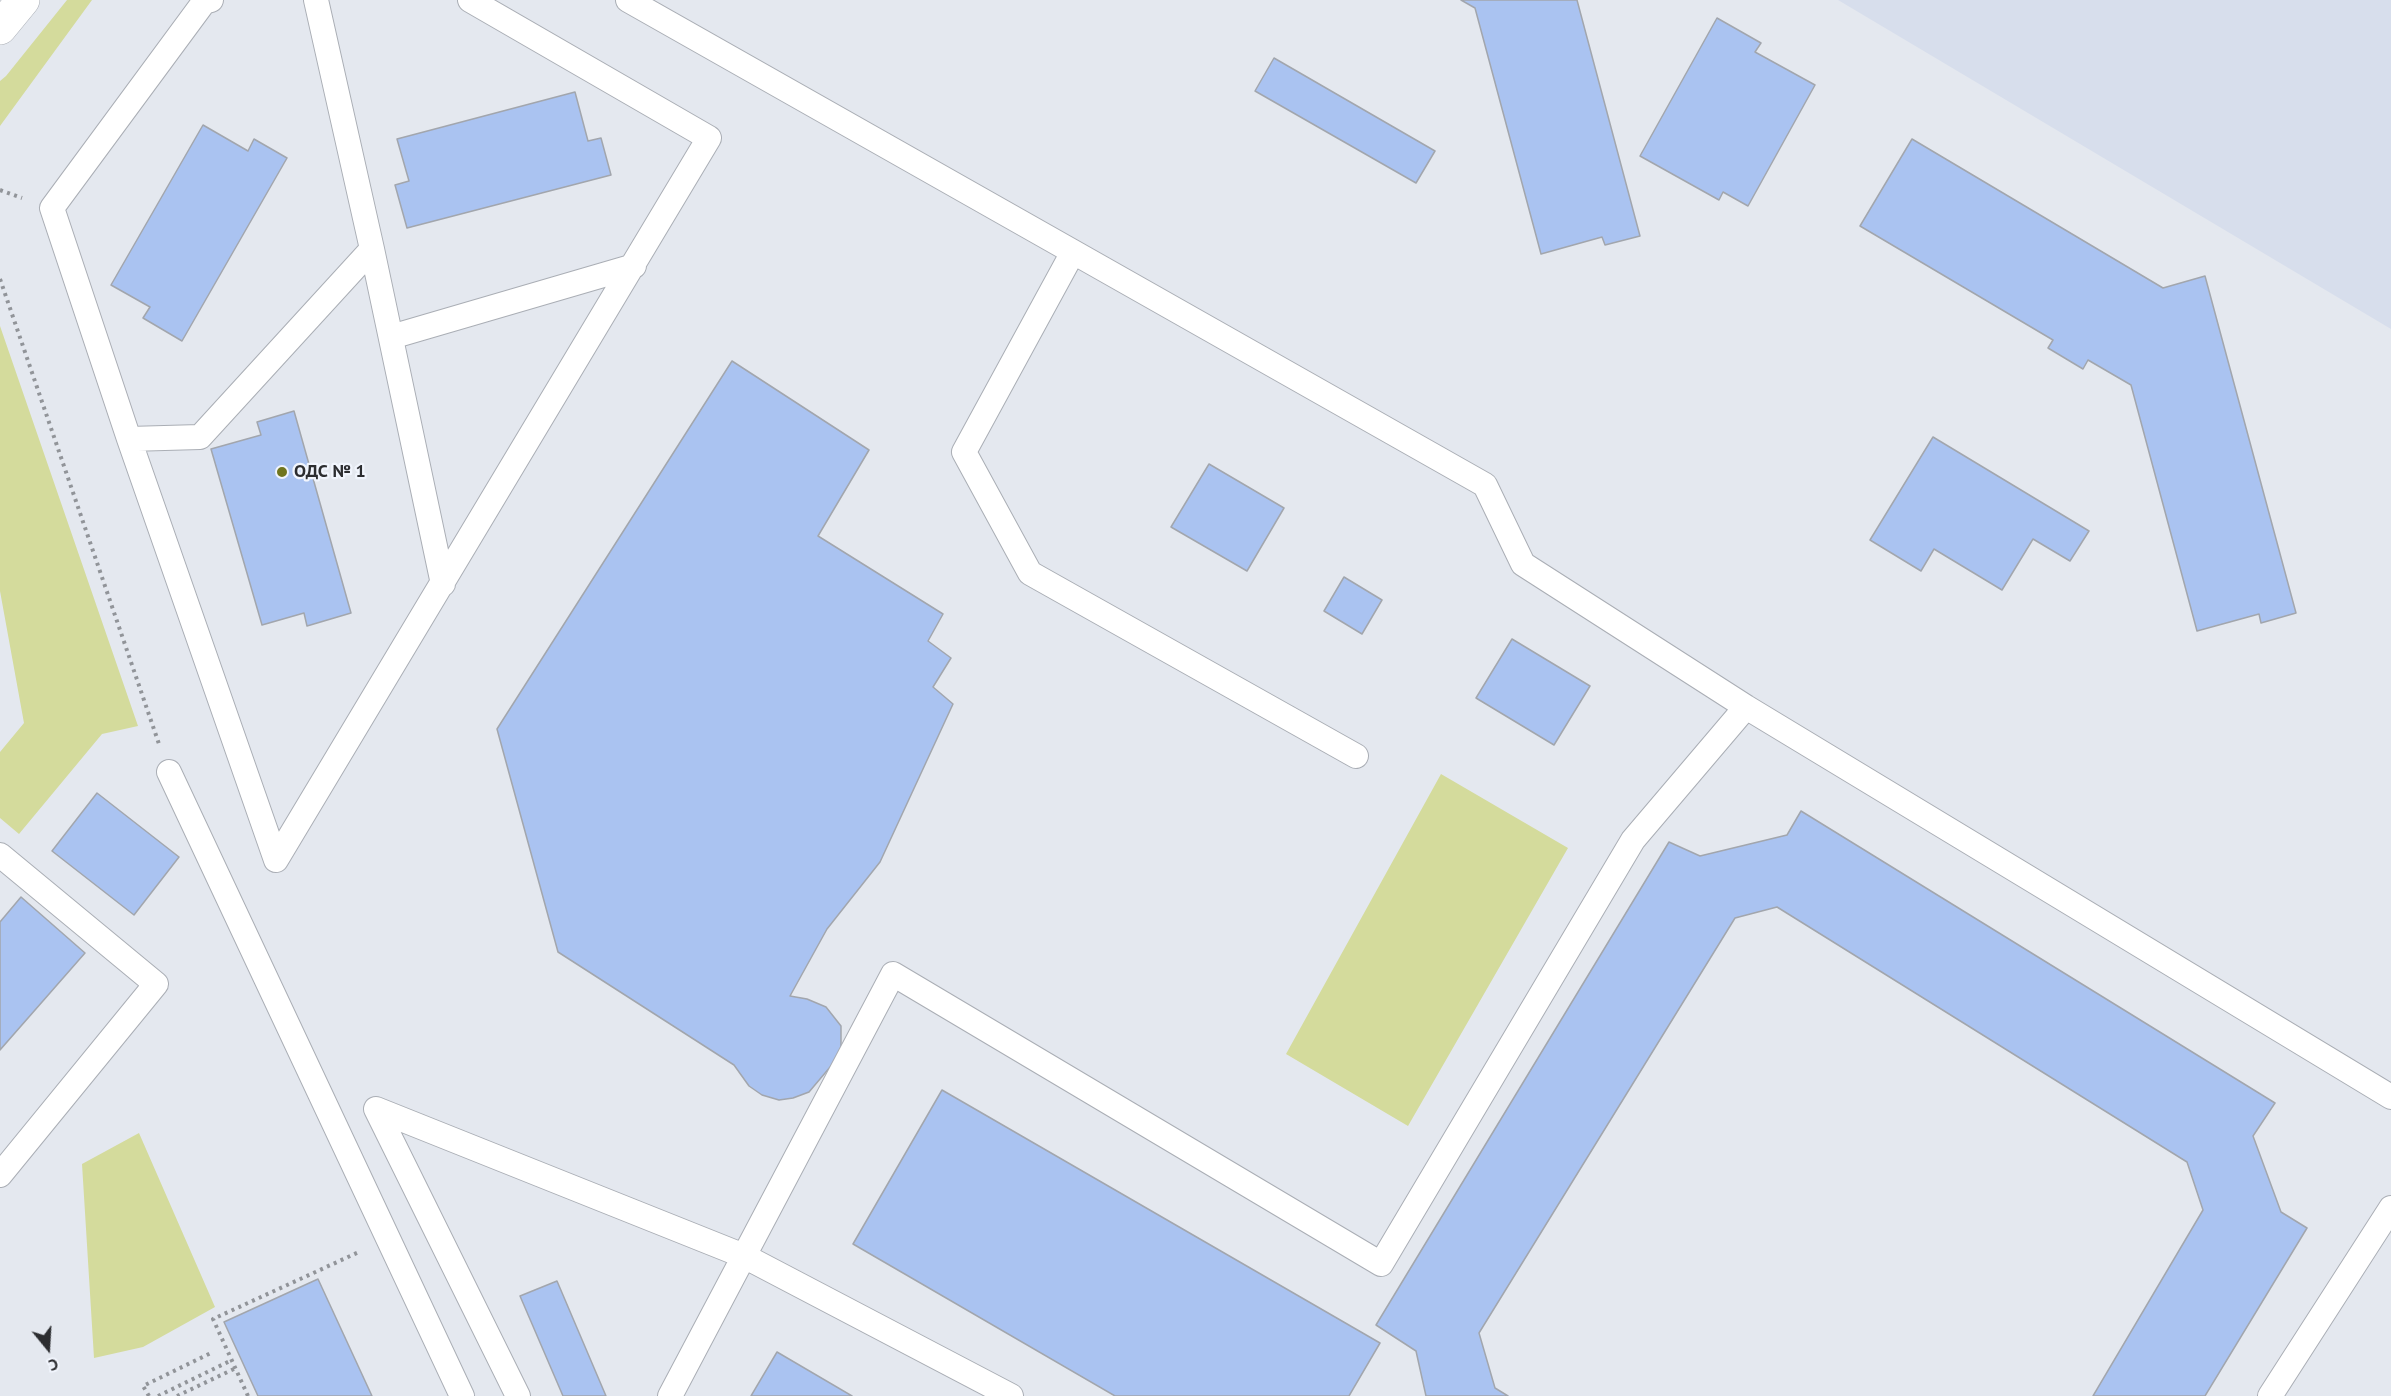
<!DOCTYPE html>
<meta charset="utf-8">
<style>
body{margin:0}
#map{position:relative;width:2391px;height:1396px;overflow:hidden;background:#e4e8ef;font-family:"PT Sans",sans-serif}
canvas{display:block}
.north{position:absolute;left:18px;top:1318px;width:60px;height:60px;-webkit-text-stroke:4px #f1f5fd;paint-order:stroke;rotate:162deg;font-size:16px;font-weight:700;line-height:24px;text-align:center;color:#2c2d30}
.north::after{content:'';display:block;margin:auto;width:21px;height:27px;background:#2c2d30;clip-path:polygon(50% 0,100% 100%,50% 72%,0 100%)}
</style>
<div id="map">
<canvas width="2391" height="1396"></canvas>
<div class="north">С</div>
</div>
<script>
const ctx = document.querySelector('canvas').getContext('2d');
ctx.lineJoin = 'round';
function fillPath(path, color) {
  ctx.fillStyle = color;
  ctx.fill(path, 'evenodd');
}
function strokePath(path, color, width, dash) {
  ctx.strokeStyle = color;
  ctx.lineWidth = width;
  ctx.lineCap = dash ? 'butt' : 'round';
  ctx.setLineDash(dash || []);
  ctx.stroke(path);
}
function drawText(font, color, halo, rows, align = 'center') {
  ctx.font = font + ' "PT Sans",sans-serif';
  ctx.lineWidth = 4.5;
  ctx.setLineDash([]);
  ctx.textBaseline = 'middle';
  ctx.strokeStyle = halo;
  ctx.fillStyle = color;
  for (const [text, x, y, turn = 0] of rows) {
    ctx.save();
    ctx.translate(x, y);
    ctx.rotate((+turn || 0) * Math.PI / 180);
    ctx.textAlign = isNaN(turn) ? turn : align;
    if (halo) ctx.strokeText(text, 0, 0);
    ctx.fillText(text, 0, 0);
    ctx.restore();
  }
}
const built = new Path2D(`
 M1838,0H2391V329Z`);
const green = new Path2D(`
 M67,0H92L0,126V81L6,76Z
 M0,326L138,726L102,734L19,834L0,818V752L24,723L0,591Z
 M1441,774L1568,848L1408,1126L1286,1054Z
 M139,1133L215,1307L143,1347L94,1358L82,1164Z`);
const building = new Path2D(`
 M1461,0H1577L1640,236L1605,245L1602,237L1541,254L1475,8Z
 M1717,18L1761,43L1755,52L1815,85L1748,206L1723,192L1719,200L1640,156Z
 M1274,58L1435,151L1416,183L1255,91Z
 M575,92L588,141L601,138L611,175L407,228L395,185L409,181L397,139Z
 M203,125L248,151L254,139L287,158L182,341L143,318L150,307L111,285Z
 M1912,139L2163,288L2205,276L2296,613L2261,623L2259,614L2197,631L2131,385L2088,360L2083,369L2048,348L2053,340L1860,226Z
 M732,361L869,450L818,536L943,614L928,641L951,658L933,687L953,704L880,862L827,929L790,996L807,999L826,1007L841,1026V1047L831,1066L809,1092L793,1098L779,1100L762,1095L749,1086L734,1065L558,952L497,729Z
 M294,411L351,613L307,626L304,613L262,625L211,449L261,435L257,422Z
 M1933,437L2089,531L2070,561L2033,539L2002,590L1934,549L1921,571L1870,540Z
 M1209,464L1284,508L1247,571L1171,527Z
 M1344,577L1382,600L1362,634L1324,611Z
 M1512,639L1590,686L1554,745L1476,698Z
 M97,793L179,857L134,915L52,851Z
 M1801,811L2275,1103L2253,1136L2281,1212L2307,1228L2205,1396H2093L2203,1210L2187,1162L1777,907L1735,918L1479,1333L1495,1388L1508,1396H1426L1416,1351L1376,1325L1669,842L1700,856L1787,835Z
 M21,897L85,953L0,1050V922Z
 M942,1090L1380,1343L1349,1396H1115L853,1244Z
 M318,1279L372,1396H258L224,1322Z
 M557,1281L606,1396H563L520,1296Z
 M777,1352L852,1396H751Z`);
const path = new Path2D(`
 M0,190L22,198
 M0,279L159,744
 M149,1396L143,1386L213,1352
 M158,1396L232,1360
 M177,1396L236,1368
 M248,1396L213,1319L359,1252`);
const lane = new Path2D(`
 M211,0L204,2L52,208L129,439L276,860
 M316,0L372,249L443,584
 M628,0L1485,485L1523,564L1746,707L2391,1097
 M1073,252L964,452L1030,573L1356,756
 M391,337L634,266
 M129,439L200,437L372,249
 M169,772L462,1396
 M0,855L156,984L0,1175
 M276,860L709,138L470,0
 M518,1396L376,1109L744,1256L893,974L1381,1264L1633,840L1746,707
 M670,1396L744,1256L1011,1396
 M2270,1396L2391,1208`);
const street = new Path2D(`
 M0,28L23,0`);
const markers = [
 [282,472,6,"#70751e"]
];
const poiNames = [
 ["ОДС № 1",294,472]
];
fillPath(built, '#d7deec');
fillPath(green, '#d4db9c');
fillPath(building, '#aac3f1');
strokePath(building, '#a2a6ad', 1.5);
strokePath(lane, '#aaaeb5', 26);
strokePath(street, '#aaaeb5', 34);
strokePath(path, '#919499', 4, [3, 4.5]);
strokePath(lane, '#fff', 24);
strokePath(street, '#fff', 33);
for (const [x, y, r, color] of markers) {
  const dot = new Path2D();
  dot.arc(x, y, r, 0, 2 * Math.PI);
  ctx.fillStyle = color;
  ctx.fill(dot);
  strokePath(dot, '#f1f5fd', 2);
}
drawText('bold 18px', '#2c2d30', '#f1f5fd', poiNames, 'left');
</script>
